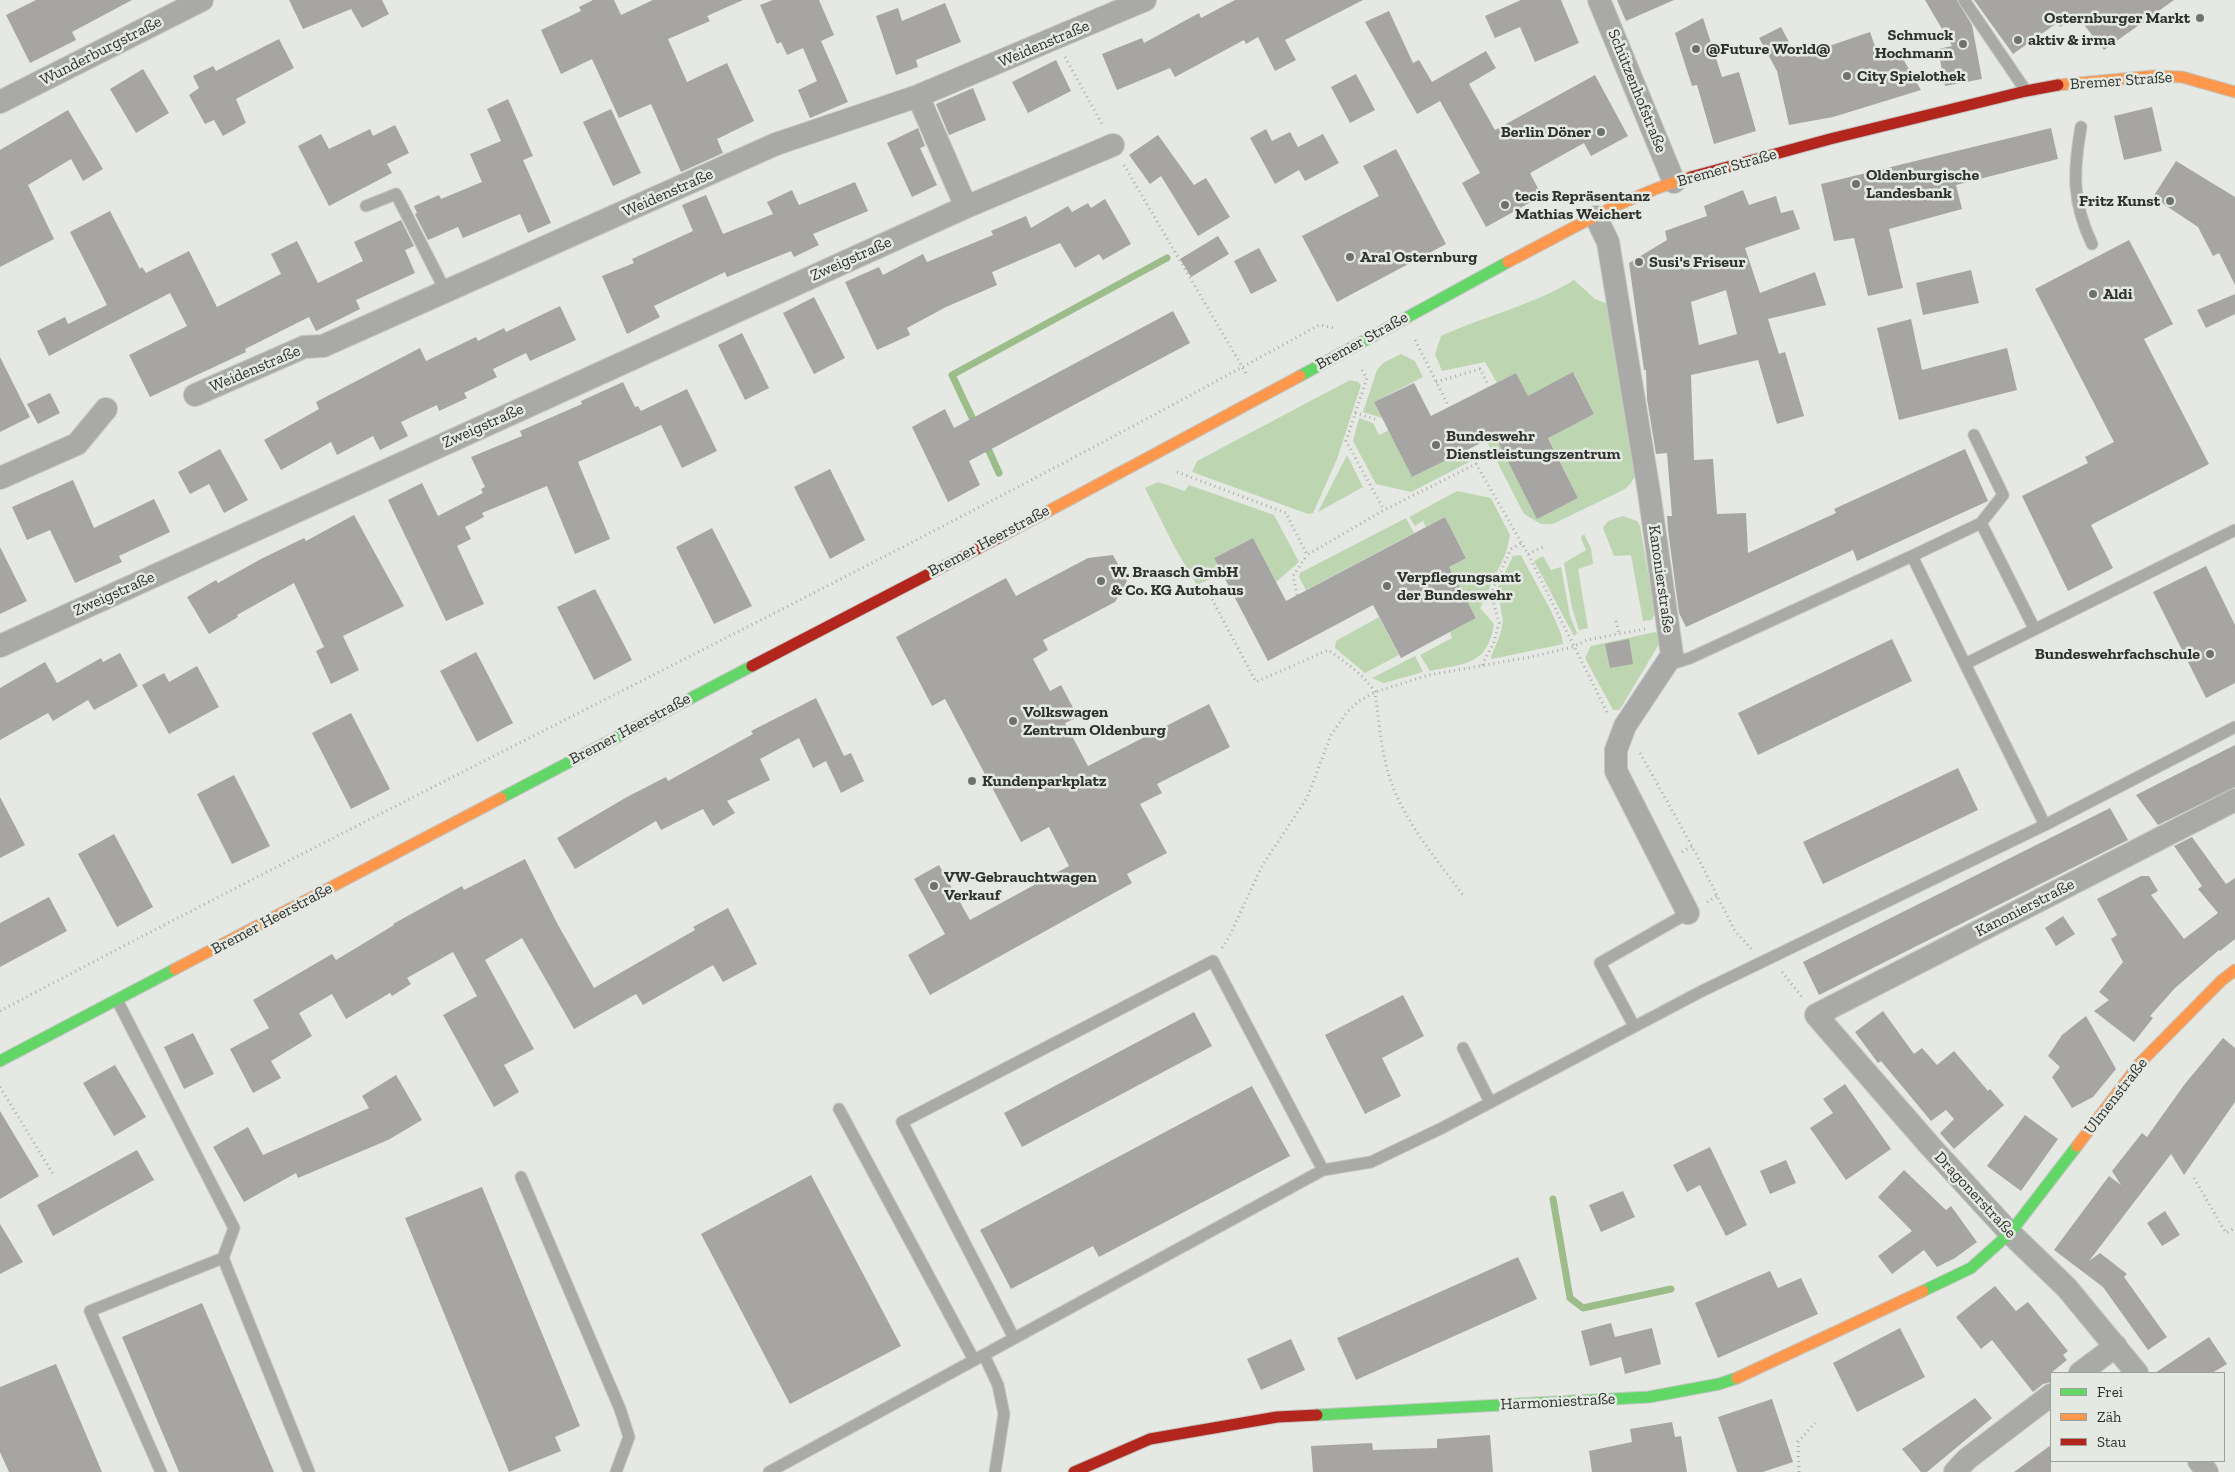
<!DOCTYPE html>
<meta charset="utf-8">
<style>
body{margin:0}
#map{position:relative;width:2235px;height:1472px;overflow:hidden;background:#e5e8e3;font-family:"Zilla Slab",serif}
canvas{display:block}
.legend{position:absolute;left:2050px;top:1372px;width:175px;height:90px;box-sizing:border-box;background:#e4e9e2;border:1px solid #9c9f9a;margin:0;padding:6px 9px;list-style:none;font-size:15px;color:#2f312e}
.legend li{display:flex;align-items:center;gap:10px;height:25px}
.legend b{width:25px;border:1px solid #9c9f9a}
</style>
<div id="map">
<canvas width="2235" height="1472"></canvas>
<ul class="legend">
<li><b style="height:6px;background:#63d668"></b>Frei</li>
<li><b style="height:6px;background:#ff974d"></b>Zäh</li>
<li><b style="height:6px;background:#b3261e"></b>Stau</li>
</ul>
</div>
<script>
const ctx = document.querySelector('canvas').getContext('2d');
ctx.lineJoin = 'round';
function fillPath(path, color) {
  ctx.fillStyle = color;
  ctx.fill(path, 'evenodd');
}
function strokePath(path, color, width, dash) {
  ctx.strokeStyle = color;
  ctx.lineWidth = width;
  ctx.lineCap = dash ? 'butt' : 'round';
  ctx.setLineDash(dash || []);
  ctx.stroke(path);
}
function drawText(font, color, halo, rows, align = 'center') {
  ctx.font = font + ' "Zilla Slab",serif';
  ctx.lineWidth = 5;
  ctx.setLineDash([]);
  ctx.textBaseline = 'middle';
  ctx.strokeStyle = halo;
  ctx.fillStyle = color;
  for (const [text, x, y, turn = 0] of rows) {
    ctx.save();
    ctx.translate(x, y);
    ctx.rotate((+turn || 0) * Math.PI / 180);
    ctx.textAlign = isNaN(turn) ? turn : align;
    if (halo) ctx.strokeText(text, 0, 0);
    ctx.fillText(text, 0, 0);
    ctx.restore();
  }
}
const green = new Path2D(`
 M1574,280L1595,299L1608,304L1635,476L1631,483L1625,489L1553,524H1541L1524,514L1486,440L1495,435L1537,518L1578,498L1548,437L1594,414L1574,373L1529,398L1516,373L1497,383L1485,362L1442,371L1435,354L1441,336C1487,315 1531,306 1574,280Z
 M1401,354L1415,361L1423,377L1374,402L1382,418L1363,412L1377,370L1383,363Z
 M1350,380L1358,382L1361,385L1337,459L1313,513L1308,514L1192,472L1197,461Z
 M1359,418L1373,423L1379,435L1389,430L1412,477L1465,450L1471,461L1411,492L1376,484L1353,441Z
 M1347,455L1363,487L1318,512Z
 M1158,482L1185,491L1189,485L1274,515L1299,562L1276,582L1253,538L1214,558L1222,574L1197,585L1175,548L1145,488Z
 M1457,491L1491,498L1510,535L1506,553L1480,608L1494,624C1487,666 1465,663 1430,671L1420,655L1452,638L1450,632L1476,618L1449,567L1466,557L1445,517L1426,527L1423,521L1415,526L1409,517Z
 M1623,516L1637,521L1640,526L1655,612L1652,620L1643,621L1631,555L1614,556L1603,528L1608,521Z
 M1406,518L1414,533L1306,590L1299,577L1300,573Z
 M1584,534L1591,548L1593,564L1578,569L1588,628L1579,630L1572,608L1564,563L1586,550L1581,538Z
 M1521,555C1529,572 1564,629 1563,644L1492,659L1491,657L1501,632L1503,620L1497,589L1513,556Z
 M1543,556L1551,570L1561,567L1570,616L1577,633L1574,636L1534,561Z
 M1379,617L1399,655L1365,673L1335,648L1336,641Z
 M1655,632L1660,635L1659,644L1622,706L1619,710H1613L1585,658L1591,646Z
 M1415,656L1423,672L1384,683L1372,678Z`);
const stream = new Path2D(`
 M976,426L952,375L1167,258
 M985,442L999,473
 M1553,1199L1570,1298L1583,1308L1671,1289`);
const building = new Path2D(`
 M36,0H132L72,32L76,40L30,63L6,15Z
 M289,0H382L389,14L362,28L351,9L303,29Z
 M593,0H614L621,15L653,0H743L707,16L710,21L668,39L687,82L727,63L754,121L717,139L723,153L681,172L651,104L619,118L592,59L561,74L541,30L581,11L579,7Z
 M773,0H819L834,35L821,41L848,102L810,118L798,90L817,81L803,48L787,55L781,42L777,44L760,5Z
 M1235,0H1363L1285,40L1296,60L1275,71L1258,37L1246,44L1244,40L1175,77L1170,68L1117,90L1102,54L1142,38L1144,43L1199,13L1201,18Z
 M1521,0H1561L1579,43L1535,62L1520,27L1495,38L1485,16Z
 M1617,0H1674L1626,21Z
 M1925,0H1957L1972,25L1982,79L1945,86L1938,49L1952,46Z
 M1974,0H2174L2104,50L2077,16L2060,27L2057,23L2013,54Z
 M945,3L961,42L916,60L918,67L896,75L876,16L898,8L902,21Z
 M1389,11L1413,63L1419,60L1432,82L1486,51L1496,68L1469,84L1495,130L1595,75L1628,136L1591,156L1584,143L1530,173L1542,196L1486,227L1462,183L1480,173L1440,101L1417,114L1365,22Z
 M1703,18L1722,77L1739,72L1756,131L1714,144L1697,85L1692,86L1675,33Z
 M1781,27L1797,57L1870,32L1879,58L1899,52L1921,90L1833,117L1789,125L1777,71L1759,38Z
 M279,39L294,68L236,99L246,123L223,136L214,120L205,124L189,95L199,88L193,76L213,66L216,71Z
 M1056,60L1071,91L1028,113L1012,82Z
 M143,69L169,113L136,133L110,89Z
 M1356,74L1375,110L1350,123L1331,87Z
 M973,88L986,120L949,135L936,104Z
 M508,99L533,156L523,160L551,223L528,233L520,214L463,238L458,227L428,240L415,214L417,213L414,206L439,195L441,199L482,182L470,154L501,141L487,109Z
 M2152,107L2162,151L2124,160L2114,116Z
 M611,109L641,173L613,186L583,122Z
 M68,110L103,169L83,181L71,159L28,185L54,239L0,267V150Z
 M395,125L409,153L387,164L392,173L329,206L298,146L321,134L329,149L370,129L373,136Z
 M918,128L925,146L920,148L937,185L912,197L887,143Z
 M2051,128L2058,159L1956,185L1962,209L1889,229L1903,288L1868,296L1854,238L1834,241L1821,184Z
 M1266,129L1272,141L1290,132L1298,147L1323,134L1339,163L1305,181L1299,170L1275,184L1250,138Z
 M1158,135L1194,185L1206,178L1230,217L1198,236L1161,176L1150,184L1129,155Z
 M1396,149L1446,244L1337,302L1302,236L1379,196L1363,166Z
 M2176,161L2235,197V285L2219,253L2213,256L2198,227L2153,197Z
 M855,182L868,211L813,234L819,245L794,257L791,251L727,277L725,272L654,306L660,317L627,334L602,276L634,263L632,259L693,231L682,205L706,195L723,234L773,214L767,202L792,190L799,205Z
 M1743,190L1749,205L1776,196L1781,213L1793,210L1800,229L1745,248L1760,293L1815,272L1826,305L1768,319L1779,354L1785,352L1804,416L1777,424L1758,360L1691,375L1694,460L1713,459L1717,514L1746,513L1748,553L1836,513L1834,509L1965,449L1988,501L1857,561L1853,550L1686,627L1679,613L1668,530L1667,516H1672L1667,453L1656,454L1647,399L1646,370H1644L1629,263L1667,240L1665,231L1707,216L1704,206ZM1726,290L1737,334L1699,345L1691,302Z
 M1105,199L1131,244L1103,260L1099,254L1075,268L1060,243L992,272L997,285L946,307L907,328L910,335L877,350L845,282L879,267L883,275L923,254L927,262L993,235L991,231L1026,216L1031,228L1068,206L1072,212L1088,203L1091,208Z
 M110,211L140,269L142,267L146,273L189,251L217,307L281,274L271,254L297,241L318,283L363,261L354,242L401,220L414,246L405,250L415,273L356,300L360,309L316,331L309,317L245,349L246,352L150,397L129,355L187,326L170,293L49,356L37,331L65,317L68,324L107,305L70,232Z
 M1218,236L1229,254L1191,277L1180,259Z
 M2129,240L2173,324L2144,339L2209,464L2091,525L2113,568L2068,591L2022,496L2088,463L2085,457L2114,442L2035,289Z
 M1259,248L1277,281L1251,294L1234,261Z
 M1971,270L1979,303L1923,315L1916,283Z
 M2235,294V314L2206,328L2197,310Z
 M814,297L845,358L814,374L783,313Z
 M560,306L576,340L530,361L526,353L493,369L497,377L464,393L467,398L439,411L437,405L401,422L408,436L380,450L373,436L337,455L331,442L281,470L264,440L319,409L316,402L420,348L426,361L476,337L478,341L504,328L506,332Z
 M1173,311L1190,343L969,461L980,485L948,502L912,427L945,409L954,428Z
 M1911,319L1922,370L2007,348L2017,390L1899,420L1877,328Z
 M742,333L769,388L745,400L718,345Z
 M0,357L30,417L0,432Z
 M1573,372L1594,414L1548,438L1578,498L1537,519L1495,436L1412,477L1374,402L1414,383L1431,416L1516,373L1528,396Z
 M623,382L635,407L638,406L641,411L687,389L717,451L682,468L661,425L578,462L610,539L575,554L547,486L482,513L484,517L465,527L471,539L457,546L484,604L446,621L388,500L422,483L438,516L483,493L481,489L485,487L471,457L522,436L520,431L582,404L581,401Z
 M50,393L60,413L38,424L27,404Z
 M220,449L248,500L224,513L209,484L190,494L178,472Z
 M830,469L865,540L830,559L794,487Z
 M73,480L94,528L154,499L170,532L119,556L122,562L75,583L50,530L27,540L12,507Z
 M354,515L404,606L343,636L359,670L331,684L316,651L324,647L294,583L237,615L238,617L209,634L187,597L216,580L218,583L261,559L304,538L306,541Z
 M1445,517L1466,558L1449,567L1476,618L1401,658L1373,605L1268,661L1214,558L1253,538L1286,601Z
 M712,528L752,606L714,624L676,547Z
 M0,547L27,601L0,614Z
 M1113,555L1127,581L1115,602L1043,640L1048,650L1033,659L1050,691L1061,685L1078,717L1065,723L1088,766L1209,704L1230,747L1157,784L1162,793L1140,804L1167,853L1127,874L1132,883L930,995L908,955L945,934L914,879L939,865L970,920L1069,866L1049,827L1021,842L945,699L932,706L896,637L1006,578L1016,596L1088,558Z
 M2206,566L2235,625V683L2206,698L2153,592Z
 M595,589L632,660L594,680L557,607Z
 M1629,639L1633,664L1610,668L1605,644Z
 M1892,639L1912,681L1758,755L1738,713Z
 M476,652L513,723L477,742L440,671Z
 M120,653L138,686L94,710L88,700L53,721L48,713L0,740V688L45,662L57,683L101,658L103,662Z
 M197,666L219,707L169,734L142,685L164,673L169,682Z
 M816,698L844,756L851,753L864,781L841,793L826,761L813,768L799,738L760,759L770,780L727,801L735,813L713,826L703,809L661,830L656,821L575,869L557,838L627,797L666,777L668,781L753,734L751,731Z
 M351,713L390,789L351,809L312,733Z
 M2235,745V787L2158,825L2136,795Z
 M1958,768L1978,810L1823,884L1803,842Z
 M234,775L270,846L232,864L197,794Z
 M0,797L25,845L0,858Z
 M2110,808L2128,840L1819,995L1803,962Z
 M114,834L153,907L117,927L78,854Z
 M2192,837L2226,884L2235,878V939L2220,951L2219,950L2175,988L2150,1016L2153,1018L2134,1042L2094,1011L2109,1000L2099,992L2123,962L2111,939L2117,935L2097,899L2141,876H2149L2158,891L2151,895L2184,939L2218,913L2198,889L2202,886L2174,846Z
 M525,859L558,925L594,988L695,930L693,927L728,908L757,964L723,982L713,965L643,1005L636,994L574,1029L522,938L485,960L534,1049L504,1065L519,1092L494,1107L443,1015L477,996L453,952L407,978L411,984L392,996L390,993L346,1019L332,994L299,1013L312,1036L271,1061L281,1078L253,1093L230,1049L269,1028L253,1000L332,954L336,960L394,925L393,924L462,886L464,890Z
 M49,897L67,931L0,967V923Z
 M2063,916L2075,934L2056,946L2045,928Z
 M1403,995L1424,1036L1382,1058L1401,1096L1365,1114L1325,1035Z
 M1883,1011L1914,1054L1922,1048L1937,1065L1954,1051L1988,1091L1990,1089L2004,1105L1954,1149L1940,1133L1954,1119L1946,1110L1931,1121L1881,1061L1878,1063L1855,1032Z
 M1194,1012L1212,1046L1022,1147L1004,1113Z
 M2086,1016L2116,1069L2093,1097L2072,1108L2052,1077L2060,1067L2048,1056L2062,1035Z
 M193,1033L214,1074L184,1089L164,1047Z
 M2223,1038L2235,1048V1102L2184,1175L2171,1154L2089,1261L2100,1253L2127,1274L2124,1277L2167,1337L2148,1350L2103,1287L2054,1250L2109,1176L2121,1185L2112,1171L2142,1133L2147,1137L2184,1085Z
 M115,1065L146,1117L114,1136L83,1083Z
 M396,1075L422,1120L388,1140L298,1178L296,1173L244,1202L213,1147L248,1127L263,1155L369,1108L362,1096Z
 M1845,1084L1891,1149L1846,1180L1810,1128L1833,1113L1823,1099Z
 M1252,1086L1290,1156L1099,1257L1093,1246L1011,1289L980,1230Z
 M0,1111L39,1176L0,1199Z
 M2025,1115L2058,1139L2021,1191L1987,1166Z
 M1710,1147L1747,1225L1726,1236L1700,1185L1687,1192L1673,1165Z
 M137,1150L154,1180L53,1236L37,1205Z
 M1786,1160L1796,1183L1770,1194L1760,1171Z
 M1904,1170L1946,1210L1951,1206L1977,1242L1955,1258L1937,1267L1924,1250L1892,1274L1878,1256L1912,1231L1878,1197Z
 M811,1175L901,1346L790,1404L701,1234Z
 M482,1187L580,1426L555,1437L561,1451L509,1472L405,1218Z
 M1623,1191L1635,1217L1601,1232L1589,1205Z
 M2165,1211L2180,1235L2162,1246L2147,1223Z
 M0,1224L23,1262L0,1274Z
 M1518,1257L1537,1299L1356,1380L1337,1338Z
 M1770,1271L1778,1288L1801,1278L1818,1314L1718,1358L1695,1303Z
 M1995,1286L2016,1311L2028,1302L2068,1351L2063,1355L2067,1360L2051,1373V1382L2043,1384L2033,1392L1992,1340L1981,1349L1956,1317Z
 M202,1303L274,1472H179L122,1337Z
 M1611,1323L1615,1337L1652,1328L1661,1364L1625,1374L1621,1357L1590,1366L1581,1331Z
 M1900,1328L1925,1377L1857,1412L1833,1363Z
 M2209,1337L2227,1364L2212,1373H2155Z
 M1291,1339L1305,1370L1261,1390L1247,1359Z
 M56,1364L102,1472H9L0,1452V1387Z
 M1975,1398L1992,1418L1927,1472H1921L1902,1449Z
 M1772,1399L1793,1462L1763,1472H1737L1718,1417Z
 M1672,1422L1675,1437L1681,1436L1687,1472H1592L1589,1451L1632,1442L1630,1429Z
 M1490,1435L1493,1472H1313L1311,1446L1372,1443L1373,1450L1437,1448V1439Z
 M2051,1445V1472H2014Z`);
const path = new Path2D(`
 M1065,57L1102,124
 M1124,165L1247,375
 M1415,340L1449,407
 M1362,370L1367,378L1346,441L1384,510
 M1436,382L1480,369L1489,386
 M1355,413L1378,420
 M1177,472L1286,513L1307,555L1384,510L1476,464L1528,554L1607,712
 M1528,554L1543,547
 M1205,586L1256,682L1328,650C1345,662 1363,674 1375,692C1379,720 1381,751 1390,779C1405,822 1436,859 1463,895
 M1297,595L1293,576L1307,555
 M1616,621L1619,634
 M1482,665L1494,642L1499,623L1491,593L1511,549L1521,543
 M1640,753L1692,846L1735,931L1751,949
 M1682,852L1692,846
 M1707,902L1717,896
 M1222,948L1229,937L1262,866L1307,798L1331,735L1347,712L1359,701L1375,692L1429,675L1530,657L1573,647L1587,640L1645,629
 M1782,972L1803,998
 M0,1011C438,779 885,565 1319,325L1335,328
 M0,1087L53,1174
 M2194,1178L2226,1233L2235,1228
 M1799,1472L1798,1442L1815,1423`);
const lane = new Path2D(`
 M1964,0L2026,91
 M2081,127C2073,172 2072,202 2092,244
 M366,206L396,194L446,292
 M1974,435L2003,495L1981,523
 M1912,556L1981,523L2034,628
 M1965,664L2045,825
 M1668,665L1690,658L1912,556L1965,664L2235,530
 M117,1000L234,1228L223,1258L309,1472
 M1634,1026L1600,963L1688,913
 M1463,1048L1490,1102
 M839,1109L974,1360
 M521,1177L620,1409L629,1437L616,1472
 M1014,1338L902,1122L1213,961L1323,1170
 M984,1355L998,1385L1004,1414L995,1472
 M161,1472L90,1311L223,1258
 M769,1472L1323,1170L1371,1162L1442,1128L1702,991L2045,825L2235,727`);
const street = new Path2D(`
 M1599,0L1674,182
 M918,96L966,207
 M0,102L202,0
 M1596,217L1608,242L1649,492L1672,655L1625,726L1616,750V771L1688,913
 M195,395L304,347L323,346L776,144L918,96L1145,0
 M0,478L77,444L106,409
 M0,646L966,207L1113,145
 M2080,1373L2116,1346
 M2137,1373L2067,1288L2010,1233L1931,1147L1816,1015L2235,800
 M2199,1461L2207,1472
 M1955,1472L1967,1459L2051,1395`);
const fast = new Path2D(`
 M1300,376L1508,262
 M501,798L752,666
 M0,1061L175,969
 M1923,1291L1971,1268L2010,1233L2077,1146
 M1317,1415L1649,1397L1719,1384L1737,1378`);
const slow = new Path2D(`
 M2058,85L2153,76L2182,77L2235,92
 M1508,262C1567,232 1627,195 1691,177
 M1002,536L1300,376
 M175,969L501,798
 M2077,1146L2140,1063L2221,981L2235,970
 M1737,1378L1923,1291`);
const jam = new Path2D(`
 M1691,177L1830,139L2026,91L2058,85
 M752,666L1002,536
 M1074,1472L1150,1439L1277,1417L1317,1415`);
const markers = [
 [2200,18,5,"#6f716d"],
 [2018,40,5,"#6f716d"],
 [1963,44,5,"#6f716d"],
 [1696,49,5,"#6f716d"],
 [1847,76,5,"#6f716d"],
 [1601,132,5,"#6f716d"],
 [1856,184,5,"#6f716d"],
 [2170,201,5,"#6f716d"],
 [1505,205,5,"#6f716d"],
 [1350,257,5,"#6f716d"],
 [1639,262,5,"#6f716d"],
 [2093,294,5,"#6f716d"],
 [1436,445,5,"#6f716d"],
 [1101,581,5,"#6f716d"],
 [1387,586,5,"#6f716d"],
 [2210,654,5,"#6f716d"],
 [1013,721,5,"#6f716d"],
 [972,781,5,"#6f716d"],
 [934,886,5,"#6f716d"]
];
const poiNames = [
 ["Osternburger Markt",2190,18,"right"],
 ["Schmuck",1953,35,"right"],
 ["Hochmann",1953,53,"right"],
 ["aktiv & irma",2028,40],
 ["@Future World@",1706,49],
 ["City Spielothek",1857,76],
 ["Berlin Döner",1591,132,"right"],
 ["Oldenburgische",1866,175],
 ["Landesbank",1866,193],
 ["tecis Repräsentanz",1515,196],
 ["Mathias Weichert",1515,214],
 ["Fritz Kunst",2160,201,"right"],
 ["Aral Osternburg",1360,257],
 ["Susi's Friseur",1649,262],
 ["Aldi",2103,294],
 ["Bundeswehr",1446,436],
 ["Dienstleistungszentrum",1446,454],
 ["W. Braasch GmbH",1111,572],
 ["& Co. KG Autohaus",1111,590],
 ["Verpflegungsamt",1397,577],
 ["der Bundeswehr",1397,595],
 ["Bundeswehrfachschule",2200,654,"right"],
 ["Volkswagen",1023,712],
 ["Zentrum Oldenburg",1023,730],
 ["Kundenparkplatz",982,781],
 ["VW-Gebrauchtwagen",944,877],
 ["Verkauf",944,895]
];
const streetNames = [
 ["Weidenstraße",1044,44,-23],
 ["Wunderburgstraße",101,51,-27],
 ["Bremer Straße",2121,81,-4],
 ["Schützenhofstraße",1637,91,68],
 ["Bremer Straße",1727,168,-16],
 ["Weidenstraße",668,193,-24],
 ["Zweigstraße",851,259,-24],
 ["Bremer Straße",1362,341,-29],
 ["Weidenstraße",255,369,-23],
 ["Zweigstraße",483,426,-24],
 ["Bremer Heerstraße",989,541,-28],
 ["Kanonierstraße",1661,579,82],
 ["Zweigstraße",114,594,-24],
 ["Bremer Heerstraße",630,729,-28],
 ["Kanonierstraße",2025,908,-27],
 ["Bremer Heerstraße",272,919,-28],
 ["Ulmenstraße",2116,1096,-52],
 ["Dragonerstraße",1975,1195,47],
 ["Harmoniestraße",1558,1402,-3]
];
fillPath(green, '#bdd6b1');
strokePath(stream, '#9cbd8a', 7);
fillPath(building, '#a6a5a4');
strokePath(lane, '#c4c6c3', 13);
strokePath(street, '#c4c6c3', 24);
strokePath(fast, '#c4c6c3', 13);
strokePath(slow, '#c4c6c3', 13);
strokePath(jam, '#c4c6c3', 13);
strokePath(path, '#acadab', 3, [1, 4]);
strokePath(lane, '#a9aaa8', 11);
strokePath(street, '#a9aaa8', 22);
strokePath(fast, '#63d668', 11);
strokePath(slow, '#ff974d', 11);
strokePath(jam, '#b3261e', 11);
for (const [x, y, r, color] of markers) {
  const dot = new Path2D();
  dot.arc(x, y, r, 0, 2 * Math.PI);
  ctx.fillStyle = color;
  ctx.fill(dot);
  strokePath(dot, '#e4e9e2', 2);
}
drawText('bold 16px', '#2f312e', '#e4e9e2', poiNames, 'left');
drawText('16px', '#2f312e', '#e4e9e2', streetNames);
</script>
